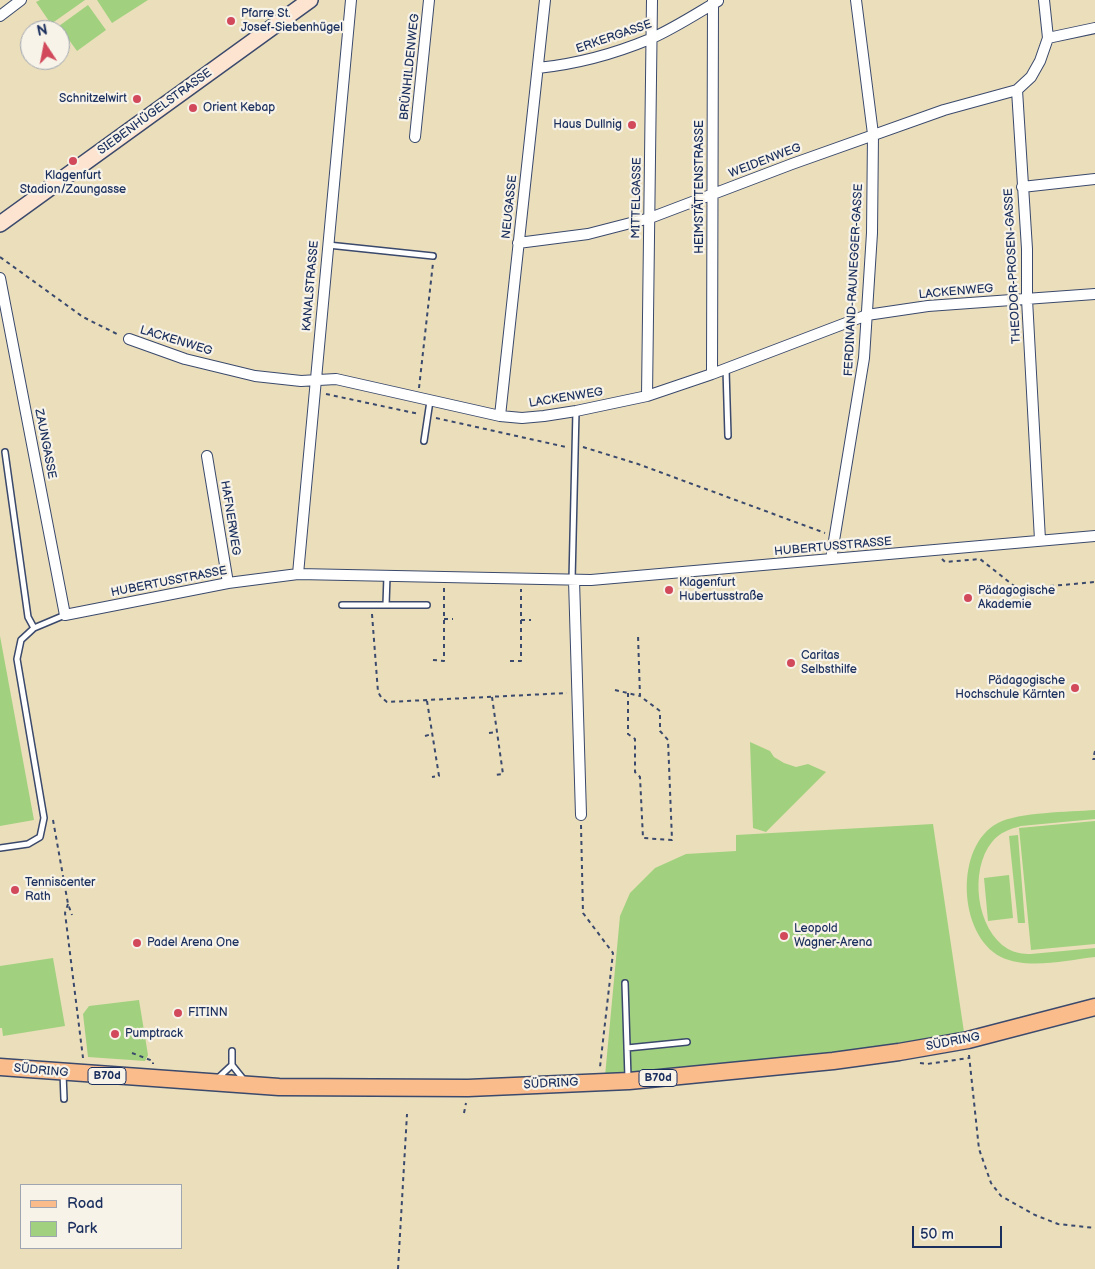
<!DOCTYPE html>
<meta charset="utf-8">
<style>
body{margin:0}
#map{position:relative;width:1095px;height:1269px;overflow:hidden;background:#ebdebb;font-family:"Balsamiq Sans",sans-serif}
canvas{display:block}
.legend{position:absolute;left:20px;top:1184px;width:162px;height:65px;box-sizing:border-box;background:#f7f3e8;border:1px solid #9fa5b1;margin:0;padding:6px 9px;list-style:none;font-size:15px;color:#1b2f5e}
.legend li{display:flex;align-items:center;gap:10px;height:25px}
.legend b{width:25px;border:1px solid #9fa5b1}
.north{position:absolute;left:20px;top:20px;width:50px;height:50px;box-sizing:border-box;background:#f7f3e8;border:1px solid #9fa5b1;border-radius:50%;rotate:349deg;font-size:14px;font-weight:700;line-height:20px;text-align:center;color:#1b2f5e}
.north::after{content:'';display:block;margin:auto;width:18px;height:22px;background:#d1495b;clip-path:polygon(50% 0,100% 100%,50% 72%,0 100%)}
.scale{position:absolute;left:912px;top:1226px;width:90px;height:22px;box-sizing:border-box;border:2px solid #1b2f5e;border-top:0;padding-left:6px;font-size:15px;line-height:18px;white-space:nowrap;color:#1b2f5e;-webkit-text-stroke:4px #f7f3e8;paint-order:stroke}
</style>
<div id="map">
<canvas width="1095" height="1269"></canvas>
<ul class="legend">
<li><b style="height:6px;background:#fabc8b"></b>Road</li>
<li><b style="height:14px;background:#a1d17f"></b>Park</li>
</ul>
<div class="north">N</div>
<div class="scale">50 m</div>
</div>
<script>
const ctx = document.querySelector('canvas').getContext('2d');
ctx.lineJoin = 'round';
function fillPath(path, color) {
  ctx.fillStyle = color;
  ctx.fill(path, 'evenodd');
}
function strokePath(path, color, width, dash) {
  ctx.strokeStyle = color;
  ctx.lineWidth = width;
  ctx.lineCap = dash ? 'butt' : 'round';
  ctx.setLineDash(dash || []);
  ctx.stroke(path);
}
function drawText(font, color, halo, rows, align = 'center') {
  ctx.font = font + ' "Balsamiq Sans",sans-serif';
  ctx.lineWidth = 4.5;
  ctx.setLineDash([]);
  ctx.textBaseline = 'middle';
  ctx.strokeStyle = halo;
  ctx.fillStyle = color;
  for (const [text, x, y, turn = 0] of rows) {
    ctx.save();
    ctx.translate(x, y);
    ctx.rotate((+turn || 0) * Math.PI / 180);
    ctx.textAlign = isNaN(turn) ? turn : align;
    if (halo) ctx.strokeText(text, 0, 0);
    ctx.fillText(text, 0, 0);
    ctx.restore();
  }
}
const green = new Path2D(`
 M40,0H85L51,24L36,2Z
 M97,0H148L112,23Z
 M88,5L106,30L77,51L59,26Z
 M0,636L34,820L0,826Z
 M750,742L770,751L774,757L784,763L796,767L808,764L826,772L766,832L753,828Z
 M1095,810V819L1021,826C1010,829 1000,832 992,842C969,870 976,930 1008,949C1015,953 1023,954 1031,954L1095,948V957C1067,960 1028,970 1001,957C958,935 954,846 998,823C1019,812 1069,812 1095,810Z
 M1095,821V944L1031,950L1019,828Z
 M933,824L964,1032L876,1047L787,1059L605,1076L620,916L630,893L655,868L686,854L736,851V835Z
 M1018,835L1025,923H1018L1009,836Z
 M1009,875L1013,918L988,921L984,878Z
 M53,958L65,1026L3,1036L2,1028H0V966Z
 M139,1000L148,1055L145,1061L88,1057L83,1014L89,1006Z`);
const path = new Path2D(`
 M0,257L83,317L119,335
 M419,388L433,263
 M326,394L419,414
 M436,418L566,447
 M583,447L638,464L825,533
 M942,559L945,562L980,559L1018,589L1095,582
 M372,614L378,692L381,697L387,702L567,693
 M444,619H453
 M521,620H531
 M433,660L444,661V587
 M510,661H521V589
 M615,690L640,696
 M628,693V734L635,739V772L640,777L643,838L672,840L668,740L660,731V711L640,696L638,635
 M492,697L503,774L495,775
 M427,701L439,776L432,777
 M489,733L497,732
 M425,736L432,734
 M1095,751L1093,759H1095
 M53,820L68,904L72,915
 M581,825L583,913L613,953L600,1067
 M68,904L65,913L83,1058
 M132,1053L153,1061V1064
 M969,1055L979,1149L991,1183L1001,1196L1035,1215L1058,1224L1095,1228
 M920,1063L927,1064L969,1058
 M464,1113L466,1103
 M398,1269L407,1114`);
const lane = new Path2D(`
 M328,245L433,256
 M726,369L728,436
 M424,441L430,401
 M5,452L28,617L34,628
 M572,580L576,411
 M342,605H427
 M386,605L387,576
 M0,848L28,844L40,837L44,818L17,659L21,640L34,628L65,615
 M625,983L628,1078
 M627,1048L687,1042
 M232,1051V1065L244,1080
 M63,1073L64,1099
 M218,1078L232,1065`);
const street = new Path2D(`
 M0,16L21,0
 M1048,38L1095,28
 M538,68C577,64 614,54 650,39C673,29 696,14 718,1
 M415,137L429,0
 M1022,187L1095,179
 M518,243L588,234L650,218L792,164L944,110L1017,90
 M0,278L65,615L228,583L298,574L591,580L1095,536
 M129,339L185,359L255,376L301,381L336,379L500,416L522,418L544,416L576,411L647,396L712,374L867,315L928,306L1095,294
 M712,374L713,0
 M647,396L652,0
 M500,416L545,0
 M207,456L228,583
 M1040,540L1027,299V249L1017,90L1031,77L1040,61L1048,38L1044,0
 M831,559L864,358L872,233L873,134L856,0
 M298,574L351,0
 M574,580L581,815`);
const secondary = new Path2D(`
 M0,224L310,0`);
const primary = new Path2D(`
 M0,1067L279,1087L468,1088L629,1081L833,1061L899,1052L968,1040L1095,1007`);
const markers = [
 [231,21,5,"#d1495b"],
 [137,99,5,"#d1495b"],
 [193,108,5,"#d1495b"],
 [632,125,5,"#d1495b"],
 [73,161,5,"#d1495b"],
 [669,590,5,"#d1495b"],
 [968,598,5,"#d1495b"],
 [791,663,5,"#d1495b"],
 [1075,688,5,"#d1495b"],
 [15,890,5,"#d1495b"],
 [784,936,5,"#d1495b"],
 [137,943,5,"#d1495b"],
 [178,1013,5,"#d1495b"],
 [115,1034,5,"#d1495b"]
];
const shields = [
 [107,1076,38],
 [658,1078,38]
];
const shieldNames = [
 ["B70d",107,1076],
 ["B70d",658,1078]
];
const poiNames = [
 ["Pfarre St.",241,14],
 ["Josef-Siebenhügel",241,28],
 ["Schnitzelwirt",127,99,"right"],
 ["Orient Kebap",203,108],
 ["Haus Dullnig",622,125,"right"],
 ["Klagenfurt",73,176,"center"],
 ["Stadion/Zaungasse",73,190,"center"],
 ["Klagenfurt",679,583],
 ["Hubertusstraße",679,597],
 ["Pädagogische",978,591],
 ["Akademie",978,605],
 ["Caritas",801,656],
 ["Selbsthilfe",801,670],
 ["Pädagogische",1065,681,"right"],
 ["Hochschule Kärnten",1065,695,"right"],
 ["Tenniscenter",25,883],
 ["Rath",25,897],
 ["Leopold",794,929],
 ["Wagner-Arena",794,943],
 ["Padel Arena One",147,943],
 ["FITINN",188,1013],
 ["Pumptrack",125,1034]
];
const streetNames = [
 ["ERKERGASSE",614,37,-19],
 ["BRÜNHILDENWEG",410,67,-84],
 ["SIEBENHÜGELSTRASSE",155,112,-36],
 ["WEIDENWEG",765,161,-21],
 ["HEIMSTÄTTENSTRASSE",700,187,-90],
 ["MITTELGASSE",637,198,-89],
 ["NEUGASSE",510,207,-84],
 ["THEODOR-PROSEN-GASSE",1013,266,-93],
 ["FERDINAND-RAUNEGGER-GASSE",854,280,-87],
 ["KANALSTRASSE",311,286,-85],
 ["LACKENWEG",956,292,-5],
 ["LACKENWEG",176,341,17],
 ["LACKENWEG",566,398,-9],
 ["ZAUNGASSE",45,444,79],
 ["HAFNERWEG",230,518,81],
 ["HUBERTUSSTRASSE",833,547,-5],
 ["HUBERTUSSTRASSE",169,582,-11],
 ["SÜDRING",953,1042,-11],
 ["SÜDRING",41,1071,5],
 ["SÜDRING",551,1084,-3]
];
fillPath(green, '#a1d17f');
strokePath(lane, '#3a496c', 8);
strokePath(street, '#3a496c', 12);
strokePath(secondary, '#3a496c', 18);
strokePath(primary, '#3a496c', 19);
strokePath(path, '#3a496c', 2, [4, 4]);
strokePath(lane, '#fff', 5);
strokePath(street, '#fff', 10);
strokePath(secondary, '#fde4d1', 15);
strokePath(primary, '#fabc8b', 16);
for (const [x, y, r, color] of markers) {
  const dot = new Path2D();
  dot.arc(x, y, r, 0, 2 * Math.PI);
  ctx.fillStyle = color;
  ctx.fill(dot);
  strokePath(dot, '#f7f3e8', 2);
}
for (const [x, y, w] of shields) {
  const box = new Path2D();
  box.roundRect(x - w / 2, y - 8.5, w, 17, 4);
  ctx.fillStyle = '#f7f3e8';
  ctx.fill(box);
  strokePath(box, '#1b2f5e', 1);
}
drawText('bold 11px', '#1b2f5e', null, shieldNames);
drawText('12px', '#1b2f5e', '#f7f3e8', poiNames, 'left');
drawText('12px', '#1b2f5e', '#f7f3e8', streetNames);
</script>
